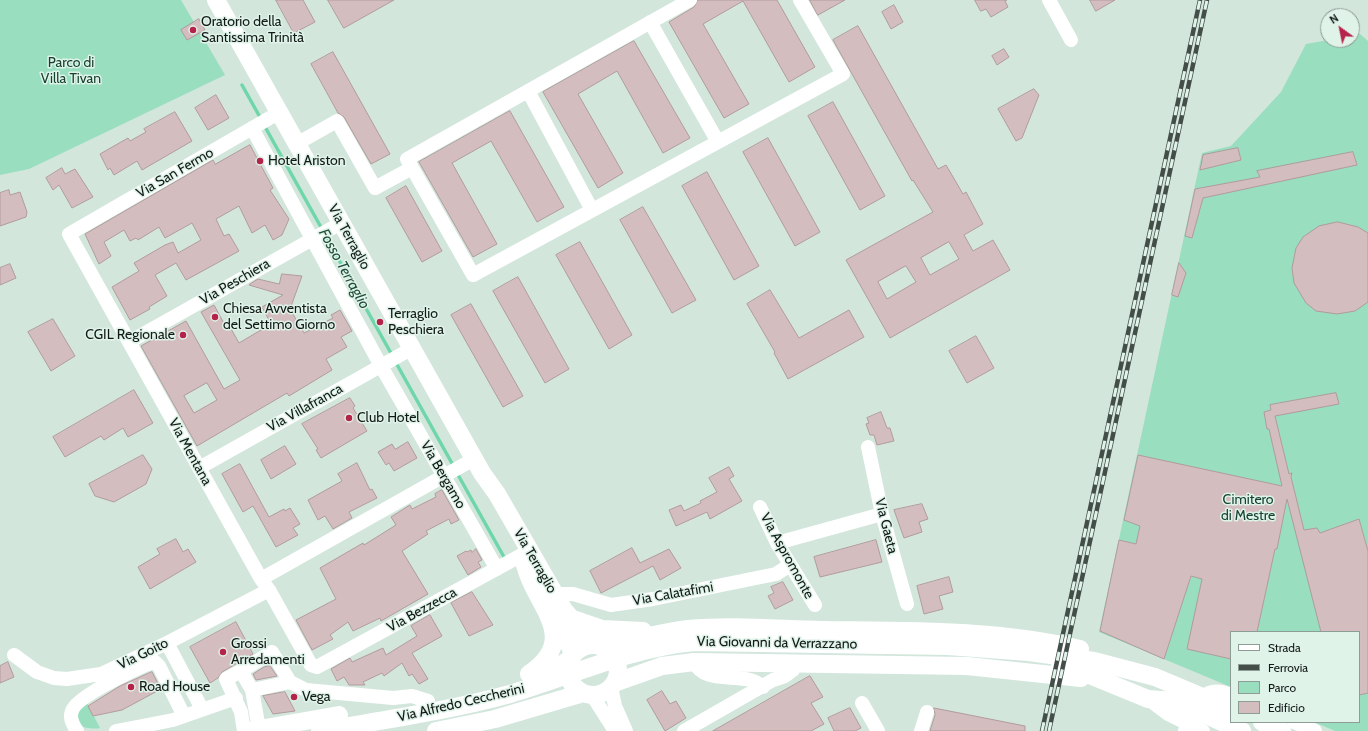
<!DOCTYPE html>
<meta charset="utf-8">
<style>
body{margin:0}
#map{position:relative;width:1368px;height:731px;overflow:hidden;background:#d2e6dc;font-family:Cabin,sans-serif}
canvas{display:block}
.legend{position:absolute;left:1230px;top:631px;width:130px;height:92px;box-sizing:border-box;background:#dff3e9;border:1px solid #8d9c95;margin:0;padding:5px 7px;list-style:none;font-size:12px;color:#121916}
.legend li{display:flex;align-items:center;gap:8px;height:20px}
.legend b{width:20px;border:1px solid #8d9c95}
.north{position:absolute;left:1320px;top:8px;width:40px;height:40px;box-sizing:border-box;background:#dff3e9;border:1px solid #8d9c95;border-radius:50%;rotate:327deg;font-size:11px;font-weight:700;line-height:16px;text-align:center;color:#121916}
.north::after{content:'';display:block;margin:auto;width:14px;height:18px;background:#b5234a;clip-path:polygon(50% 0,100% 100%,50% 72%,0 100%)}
</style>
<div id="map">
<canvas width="1368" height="731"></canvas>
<ul class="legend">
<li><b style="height:5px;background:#fff"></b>Strada</li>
<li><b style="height:5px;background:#444e49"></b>Ferrovia</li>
<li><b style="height:11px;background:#99debe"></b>Parco</li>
<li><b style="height:11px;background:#d4bdbf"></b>Edificio</li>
</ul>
<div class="north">N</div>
</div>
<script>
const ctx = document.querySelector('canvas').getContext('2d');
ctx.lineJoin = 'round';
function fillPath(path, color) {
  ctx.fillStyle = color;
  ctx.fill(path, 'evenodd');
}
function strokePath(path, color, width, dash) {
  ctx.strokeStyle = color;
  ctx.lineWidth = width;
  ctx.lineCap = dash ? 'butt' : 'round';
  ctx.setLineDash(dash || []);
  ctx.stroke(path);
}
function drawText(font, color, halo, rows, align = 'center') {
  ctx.font = font + ' Cabin,sans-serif';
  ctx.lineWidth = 3;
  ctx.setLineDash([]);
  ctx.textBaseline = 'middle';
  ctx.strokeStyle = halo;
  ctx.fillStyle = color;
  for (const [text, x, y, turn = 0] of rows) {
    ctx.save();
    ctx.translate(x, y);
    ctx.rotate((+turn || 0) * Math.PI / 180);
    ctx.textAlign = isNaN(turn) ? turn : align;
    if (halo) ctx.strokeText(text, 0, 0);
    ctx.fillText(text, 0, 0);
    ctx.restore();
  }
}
const green = new Path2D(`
 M0,0H181L225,75L29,169L0,175Z
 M1360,34L1368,41V731H1335L1314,722H1359V632H1231V687L1099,632L1202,153L1231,146L1281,92L1306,44L1328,40H1352V35Z
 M86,701L100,728C90,730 71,727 77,711C79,708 83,704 86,701Z`);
const stream = new Path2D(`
 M242,85L261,119
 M264,125L322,229
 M325,235L392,355
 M395,361L454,467
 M457,473L504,557`);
const building = new Path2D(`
 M276,0H303L315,22L294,33Z
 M328,0H394L344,28Z
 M698,0H777L815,67L789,82L743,1L703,24L749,104L724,118L669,22L694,7Z
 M810,0H845L818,15Z
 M975,0H1007L1005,1L1008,7L991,17L986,9L981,11Z
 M1090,0H1115L1096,11Z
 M894,5L903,22L891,29L882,12Z
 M199,19L205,30L187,40L181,30Z
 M858,26L938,169L946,165L963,194L966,192L983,224L964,235L973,251L993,240L1010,270L890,338L846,260L933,212L913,180L912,181L833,40ZM949,242L959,259L930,275L921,258ZM906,266L916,282L887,299L878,282Z
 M634,41L690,138L663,153L617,71L578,94L623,173L598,188L543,92Z
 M1004,49L1009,57L997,65L992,56Z
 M333,52L390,154L371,164L344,117L338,113L311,64Z
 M1034,89L1039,95L1022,138L1016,141L998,109Z
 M216,95L229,118L208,130L195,108Z
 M833,102L885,196L860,210L808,116Z
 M510,111L564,207L537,222L491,141L452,163L497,244L473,257L419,162Z
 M175,112L192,141L142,170L137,161L114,175L110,168L108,170L100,154L128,138L130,141L146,132L144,129Z
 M768,138L820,232L795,246L743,152Z
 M250,145L273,188L270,190L289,219L282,235L273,240L265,225L252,233L239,206L216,219L224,236L229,234L239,251L186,280L176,263L155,275L167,296L149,307L150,309L130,320L112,287L139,271L134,263L165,245L173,242L178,253L201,240L192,223L165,238L159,227L138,240L136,238L130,241L124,230L104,242L111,256L99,264L85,234L213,160L215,164Z
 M1238,148L1241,160L1200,170L1203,155Z
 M1353,152L1357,165L1203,198L1192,238L1185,236L1195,189L1260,177L1257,171Z
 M62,168L65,174L75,169L93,197L72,208L59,185L53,190L46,178Z
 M707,172L759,266L734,280L682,186Z
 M406,186L442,251L422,262L386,198Z
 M9,190L10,195L20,192L27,212L26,217L0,226V193Z
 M643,207L696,300L672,313L620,220Z
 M1338,222L1358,227L1368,233V302L1355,311L1337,314L1316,311L1306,303L1294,283L1292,268L1296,248L1303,237L1319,226Z
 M580,242L632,335L609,349L556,255Z
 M1179,263L1186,273L1178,297L1172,295Z
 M10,264L16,278L0,285V268Z
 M282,274L302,276L290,309L304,333L333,318L331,315L340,310L352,331L341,337L347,347L326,359L332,370L289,396L287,393L197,446L141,346L186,321L224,389L240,380L201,312L214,305L227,329L230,327L239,343L271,324L262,307L283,295L249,285L250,284L258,279L279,284ZM207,383L217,400L194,413L184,396Z
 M518,277L569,369L545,383L493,291Z
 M770,290L799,338L849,310L864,337L788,379L774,353L775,352L747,304Z
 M471,304L523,396L503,407L451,315Z
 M53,319L75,356L51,371L28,332Z
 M976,336L994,368L967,383L949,351Z
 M134,390L153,423L128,437L123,428L104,440L101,436L65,457L53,437Z
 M1336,393L1339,404L1275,416L1289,474L1292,473L1291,477L1304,530L1317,528L1320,533L1359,519L1368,551V693L1359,695V632H1321L1287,499L1277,549H1275L1257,632H1231V659L1187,649L1202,579L1191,576L1164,659L1100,631L1119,540L1136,544L1140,526L1124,520L1138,455L1282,486L1269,429H1267L1264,412L1271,410L1270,405Z
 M350,398L355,406L353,408L367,431L321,458L316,450L318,449L302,424Z
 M881,412L887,428H890L894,441L877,445L874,435H870L866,424L869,423L867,418Z
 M408,442L417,458L394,471L389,463L386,465L378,452L392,444L395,449Z
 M285,446L296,464L271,479L261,460Z
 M143,455L152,469L146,484L114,502L95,496L89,484Z
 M357,463L370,490L372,489L377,498L349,512L352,518L333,529L325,516L318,520L308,500L342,481L338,474Z
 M240,464L269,517L284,509L285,511L290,508L300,524L293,528L298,535L276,547L253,506L243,512L222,474Z
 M729,467L734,476L729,479L742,501L710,519L707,512L676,526L669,510L681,505L684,511L701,503L700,501L717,492L709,478Z
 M442,490L459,520L451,524L449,519L426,531L428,534L402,551L428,594L381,621L380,618L353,631L348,622L330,635L333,639L312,650L296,620L336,599L320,568L363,543L364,545L396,525L391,517L410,505L412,509L436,497L435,494Z
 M922,504L928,519L919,522L922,532L904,538L894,510Z
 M176,539L183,552L188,549L196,562L150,589L138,567L160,554L157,549Z
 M876,540L882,562L820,577L814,557Z
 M632,548L640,563L669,549L681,568L660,580L653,566L601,593L590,571Z
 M476,549L482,560L478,562L481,567L468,575L457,556L466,551L467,552L471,550L472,552Z
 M949,577L953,592L939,596L943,609L924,614L917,586Z
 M783,582L793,600L775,609L768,596L774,593L771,587Z
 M472,592L493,625L469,636L451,603Z
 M430,615L442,636L412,653L428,679L419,684L412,674L409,676L402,663L384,676L382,673L363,682L365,685H349L344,677L337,681L331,669L350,658L352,662L383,648L386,655L417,636L411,626Z
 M236,622L253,654L222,672L218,678L210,683L190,647Z
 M8,662L14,677L0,683V666Z
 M270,666L277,676L256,680L253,674L264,667Z
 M152,672L161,689L122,710L93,716L88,706L120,686Z
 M810,676L823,697L811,703L824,724L811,731H713Z
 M662,691L670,704L676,701L686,718L665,731L647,700Z
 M285,692L295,711L273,714L263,696Z
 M850,708L861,728L855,731H834L828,718Z
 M934,708L1025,726V731H930L935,715Z`);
const minor = new Path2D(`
 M690,0L407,159L473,275L843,74L800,0
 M1049,0L1071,40
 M650,22L718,142
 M528,91L592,210
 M280,112L69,234L261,579L269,590L311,665L317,667L529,551
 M252,128L381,366L497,569
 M298,143L337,121L375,188L412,168
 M129,342L341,223
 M868,447L882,514L907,604
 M199,468L411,349
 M760,507L777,543L815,605
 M777,543L882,514
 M261,579L474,459
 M554,594H573L611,605L653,599L776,574L790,565
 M167,643L202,709
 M14,655L37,672L54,678L67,679L101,674L167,643L269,590
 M694,662C707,688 745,669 763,687
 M241,671L226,679L241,712L244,731
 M611,687L615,706L626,731
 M252,690L241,671L272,652L290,682
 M592,695L615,731
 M1148,699L1168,714L1203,731
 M862,703L878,731
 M1294,722L1315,731
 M259,729L252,690L290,682L306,690L393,698L412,696L428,701
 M77,731C73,725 69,718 72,711C76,697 130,672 145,665L155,662L159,666L184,716
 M116,731L173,720L236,698
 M684,731L773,680L785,676L793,670
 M921,731L927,712
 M1185,731C1195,709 1200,682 1231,695`);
const major = new Path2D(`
 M216,0L482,473L497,494L564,610L593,645
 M525,565C535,606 582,638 529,674
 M552,608L560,622L573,654
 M570,618L602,629L643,631
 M568 670a25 25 0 1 1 50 0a25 25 0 1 1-50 0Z
 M599,646C629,643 658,632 688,629C731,625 777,629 821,630C908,631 995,629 1080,649
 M1060,663L1148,699L1175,701L1242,731
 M538,673L563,664L571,658
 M614,683L662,666L694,662L967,666L1081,678
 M1262,722L1282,731
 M248,731L339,715
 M320,731C383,720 448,711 510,694C571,676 630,648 694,642L948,646L1029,652L1094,661L1155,677L1231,709
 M436,731L495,719L583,693`);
const rail = new Path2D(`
 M1042,731L1200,0
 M1049,731L1207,0`);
const markers = [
 [193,30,4,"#b5234a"],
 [260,161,4,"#b5234a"],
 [215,317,4,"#b5234a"],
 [380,322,4,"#b5234a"],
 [183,335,4,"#b5234a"],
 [349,418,4,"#b5234a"],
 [223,652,4,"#b5234a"],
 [131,687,4,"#b5234a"],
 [294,697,4,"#b5234a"]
];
const poiNames = [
 ["Oratorio della",201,22],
 ["Santissima Trinità",201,38],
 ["Hotel Ariston",268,161],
 ["Chiesa Avventista",223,309],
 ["del Settimo Giorno",223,325],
 ["Terraglio",388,314],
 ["Peschiera",388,330],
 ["CGIL Regionale",175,335,"right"],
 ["Club Hotel",357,418],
 ["Grossi",231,644],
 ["Arredamenti",231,660],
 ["Road House",139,687],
 ["Vega",302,697]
];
const parkNames = [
 ["Parco di",71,63],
 ["Villa Tivan",71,79],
 ["Cimitero",1248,500],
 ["di Mestre",1248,516]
];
const streetNames = [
 ["Via San Fermo",175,173,-30],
 ["Via Terraglio",349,237,61],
 ["Via Peschiera",235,282,-30],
 ["Via Villafranca",305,408,-29],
 ["Via Mentana",190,452,61],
 ["Via Bergamo",443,475,60],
 ["Via Gaeta",886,526,76],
 ["Via Aspromonte",787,556,61],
 ["Via Terraglio",535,561,60],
 ["Via Calatafimi",673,594,-10],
 ["Via Bezzecca",422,610,-29],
 ["Via Giovanni da Verrazzano",777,643,1],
 ["Via Goito",143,654,-26],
 ["Via Alfredo Ceccherini",461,703,-13]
];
const waterNames = [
 ["Fosso Terraglio",344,269,61]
];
fillPath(green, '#99debe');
strokePath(stream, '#6fd6aa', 3.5);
fillPath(building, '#d4bdbf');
strokePath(building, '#b19b9d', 1);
strokePath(minor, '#fff', 14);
strokePath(major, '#fff', 18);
strokePath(rail, '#444e49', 4.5);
strokePath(rail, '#dff3e9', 3, [9]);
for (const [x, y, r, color] of markers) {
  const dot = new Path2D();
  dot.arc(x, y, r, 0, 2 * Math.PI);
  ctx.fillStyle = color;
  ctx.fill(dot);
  strokePath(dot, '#dff3e9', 1.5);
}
drawText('14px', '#121916', '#dff3e9', poiNames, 'left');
drawText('14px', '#154230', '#dff3e9', parkNames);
drawText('14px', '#121916', '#dff3e9', streetNames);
drawText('italic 15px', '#204c3a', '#dff3e9', waterNames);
</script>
